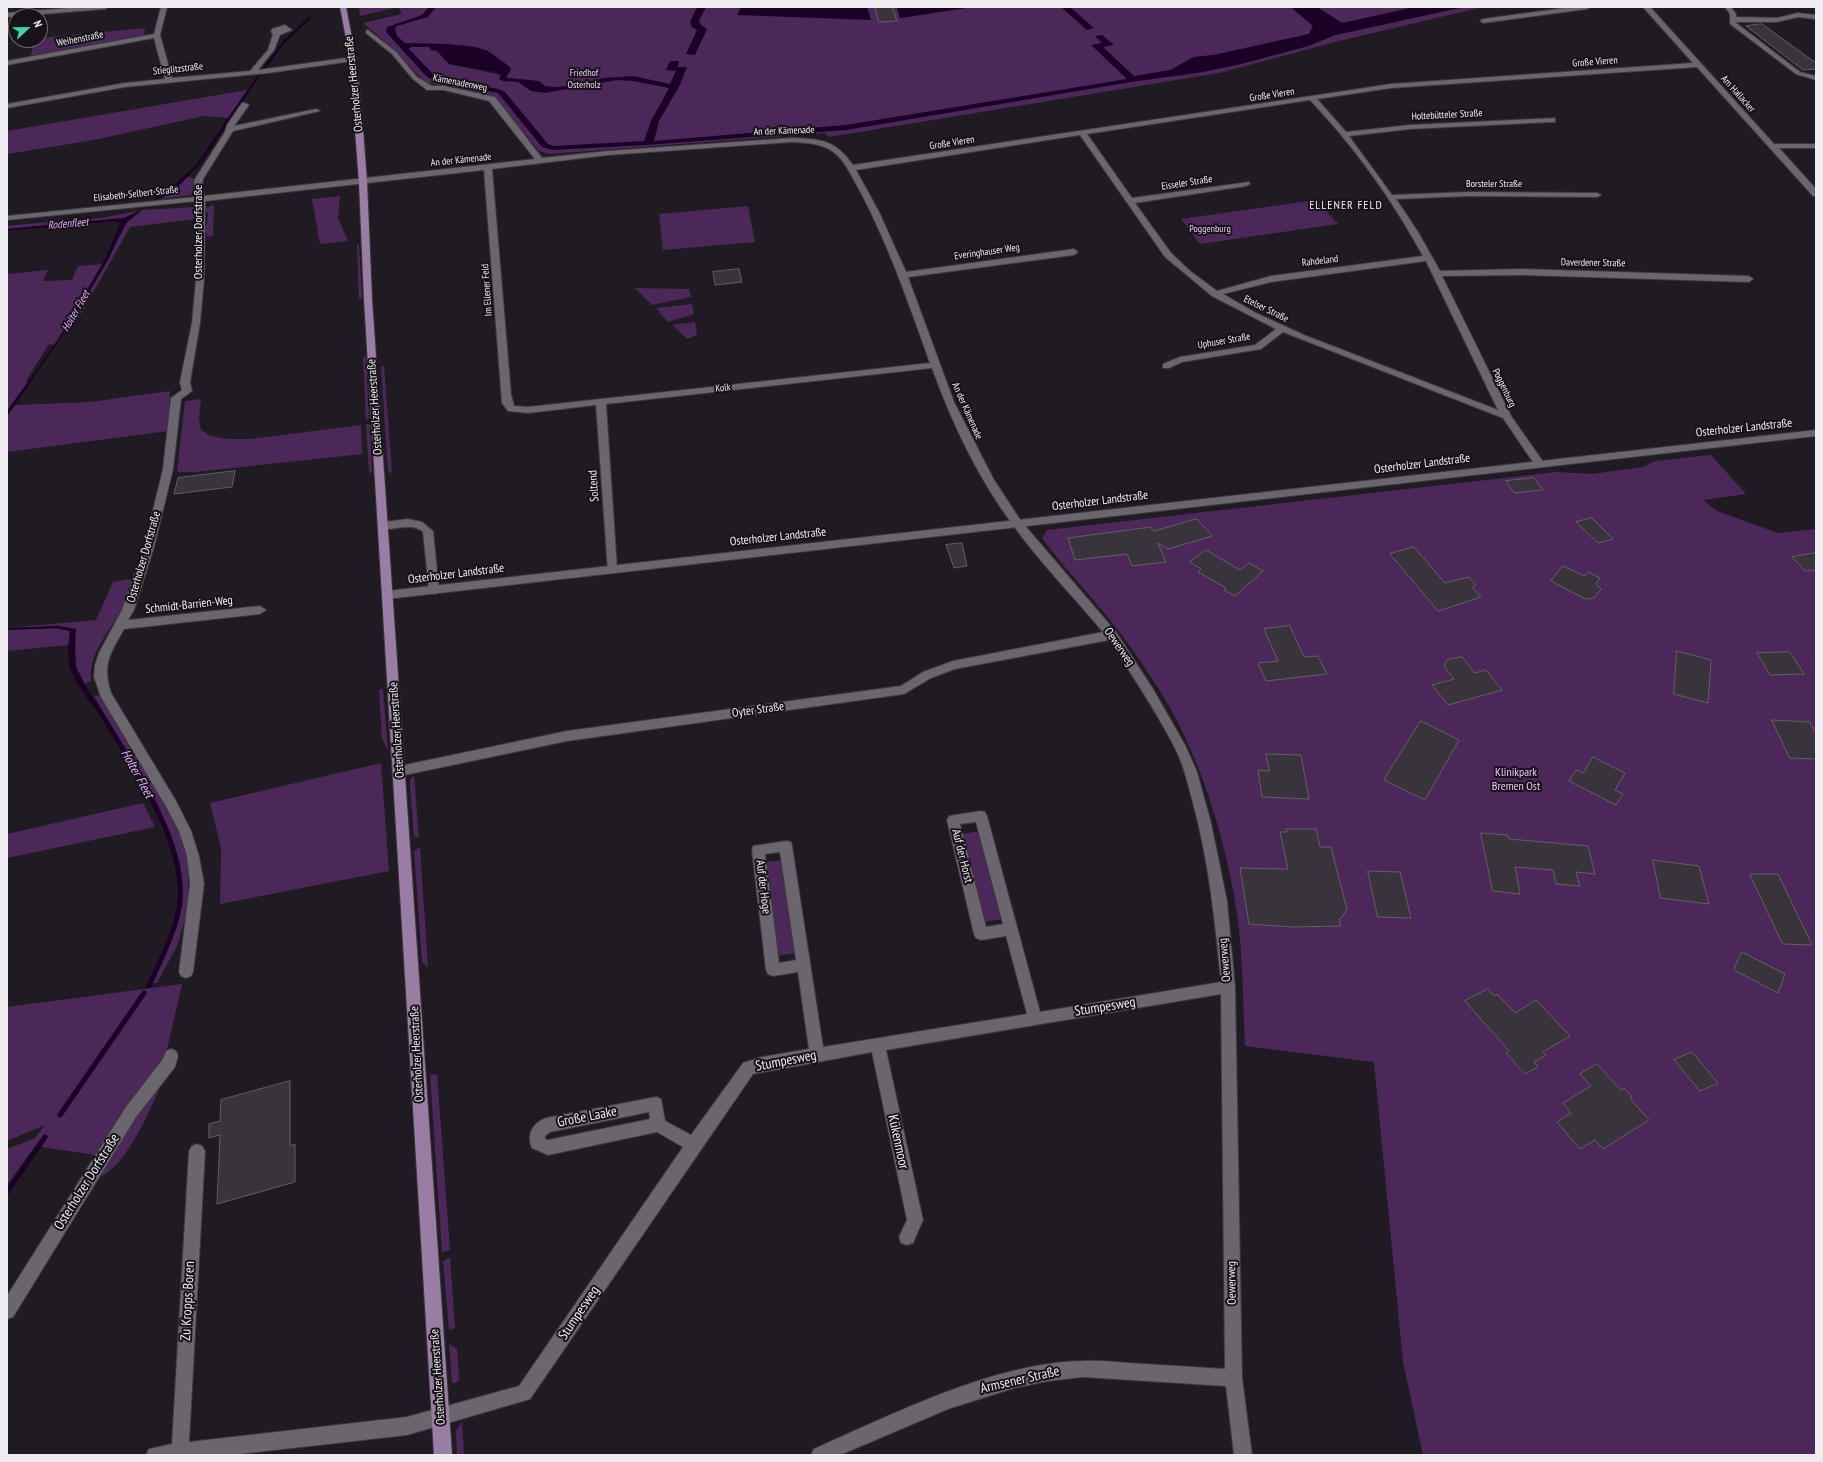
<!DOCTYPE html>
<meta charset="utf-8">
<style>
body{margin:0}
#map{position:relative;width:1823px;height:1462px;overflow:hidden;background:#201b22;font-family:"PT Sans Narrow",sans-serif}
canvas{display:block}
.frame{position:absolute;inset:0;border:8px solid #f0edf1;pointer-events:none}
.north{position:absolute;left:8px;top:8px;width:40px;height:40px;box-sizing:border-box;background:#161218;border:1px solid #6d6a6f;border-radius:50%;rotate:68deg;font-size:11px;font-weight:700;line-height:16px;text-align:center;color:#f0edf1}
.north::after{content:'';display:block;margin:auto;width:14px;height:18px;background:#40d4a2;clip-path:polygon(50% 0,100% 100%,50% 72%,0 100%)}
</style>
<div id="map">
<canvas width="1823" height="1462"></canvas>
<div class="frame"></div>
<div class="north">N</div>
</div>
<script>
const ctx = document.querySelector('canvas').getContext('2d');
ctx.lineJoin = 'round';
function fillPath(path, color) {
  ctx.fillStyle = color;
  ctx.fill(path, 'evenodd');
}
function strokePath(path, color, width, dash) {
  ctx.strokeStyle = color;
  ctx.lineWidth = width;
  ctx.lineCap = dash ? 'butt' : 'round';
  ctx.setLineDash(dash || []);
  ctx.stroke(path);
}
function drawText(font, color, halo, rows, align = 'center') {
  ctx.font = font + ' "PT Sans Narrow",sans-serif';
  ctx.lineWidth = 4;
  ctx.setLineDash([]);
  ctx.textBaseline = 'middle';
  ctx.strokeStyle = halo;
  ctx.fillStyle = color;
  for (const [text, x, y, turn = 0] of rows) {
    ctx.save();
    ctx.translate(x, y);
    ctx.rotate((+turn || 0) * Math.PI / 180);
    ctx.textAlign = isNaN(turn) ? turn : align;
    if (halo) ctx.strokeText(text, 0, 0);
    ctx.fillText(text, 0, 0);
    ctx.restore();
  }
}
const green = new Path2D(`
 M359,7H741L738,15L865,7H897L900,18L972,7H1291L1313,26L1309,34L1214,55L1194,57L1179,76L1241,64L1308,46L1335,35L1464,7H1483L1339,41L1219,73L829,137L824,133L549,154L539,151L493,96L429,83L423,80L389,45L363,23L402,14L398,7L360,16ZM446,44L468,46L498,59L510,67L501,75L449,64L431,45Z
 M1317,7H1416L1342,23Z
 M145,28L144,35L31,56L34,40H40V38Z
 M247,90L228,118L204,116L94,140L7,154V131Z
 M187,176L195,179L193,193L191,195L161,199L169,194Z
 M340,196L338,218L348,241L320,244L312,199Z
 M1316,200L1338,224L1200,244L1181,219Z
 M214,205L213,236L207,237V233L204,231L205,226L207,224L208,213L205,211V208Z
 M748,206L755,242L663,250L659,214Z
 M196,207L195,219L130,227L79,317L75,318L128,221L142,210Z
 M138,211L124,218L73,223L74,220L101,218Z
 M68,220L66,223L7,229V226Z
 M357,245H359L362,298L359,299Z
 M102,264L55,344L48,345L26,381L28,382L7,411V274L48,270L43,281L72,280L78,266Z
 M635,288L689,289L691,297L652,305Z
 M692,304L694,314L668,322L656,308Z
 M695,322L697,335L687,339L672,325Z
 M363,357H366L369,418L366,420Z
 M384,366L392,473L388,472L381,367Z
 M170,391L168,431L7,452V416L16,405L90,402Z
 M201,399L199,418L201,430L211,436L227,439H250L361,425L362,454L195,472H177L185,401Z
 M366,424L370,425L372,472L369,473Z
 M1711,455L1746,494L1703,500L1717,511L1778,533L1816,529V1455H1423L1403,1362L1374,1062L1245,1046C1243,1005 1243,961 1238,920C1227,841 1198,746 1153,680C1139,659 1125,638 1109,619C1087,591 1062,566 1042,538L1047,530L1556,472L1592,474L1643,467L1655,461Z
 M132,579C129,588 127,597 123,606C111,631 88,652 91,681L85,684L76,667L75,629L58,626L7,628L96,620L113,582Z
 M56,628L70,631L68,645L7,651V630Z
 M383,689L388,750L382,739L379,690Z
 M100,695L178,826L187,856L189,902L184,923L177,946L157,983H153L167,952L182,907L180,863L146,785L94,696Z
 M381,763L389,871L220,904L221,848L210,803Z
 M414,775L419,838L414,837L410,786V780Z
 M143,803L155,827L7,858V834Z
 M980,831L1003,919L984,922L962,834Z
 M420,847L428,967L422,962L414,851Z
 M784,860L796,953L777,956L765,862Z
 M182,984L165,1058L95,1155L35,1146L7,1185V1149L35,1138L45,1125L7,1141V1007Z
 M437,1074L450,1250L442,1252L430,1075Z
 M162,1082C152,1107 134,1146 116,1165C110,1171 103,1175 96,1180L109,1153Z
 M450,1257L455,1328L449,1330L443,1261Z
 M449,1344L457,1349L459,1380L456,1383H452Z
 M462,1421L464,1455H457L456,1431Z`);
const water = new Path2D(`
 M429,7H436L428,17L397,26L395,28L397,36L405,43L446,44L476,47L488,51L510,67L511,70L506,77L509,78L539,81L545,86L555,87L568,86L604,78L633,76L670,84L676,71L666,70L670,61H679L678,67H687L680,85L659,121L654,141L846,125L1127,79L1091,45L1102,43L1095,36L1102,35L1114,45L1103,47L1134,76L1170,70L1194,57L1214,55L1309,34L1313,26L1291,7H1317L1342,23L1416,7H1464L1335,35L1308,46L1241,64L1203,72L1131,82L846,130L646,145L552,150L542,147L498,93L436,81L427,77L386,32L387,27L422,15ZM411,47H429L431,50L437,51L449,64L496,72L501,75L499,79L503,81L518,82L531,91L545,93L617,80L633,81L669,88L651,121L644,141L554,146L548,144L505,92L498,89L441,78L433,74L409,49Z
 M697,7H706L699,21L701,25L707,29L695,55L686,54L697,30L692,27L690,22Z
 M741,7H865L868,9L871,20L737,15Z
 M897,7H972L900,18Z
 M1061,7H1070L1094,28L1087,30Z
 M261,74L205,158C194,170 170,200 154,199L170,189L195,166L258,75Z
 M142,210L125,224L108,260L71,323L7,416V411L69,324L107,255L120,223L116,221L7,231V229L124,218Z
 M58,626L76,629C75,641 74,653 76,665C78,678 100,707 108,720C138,770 191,845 182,906C177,935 162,961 151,988H145C158,960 177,926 178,894C179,837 129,764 100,716C91,702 78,688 72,673C66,659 69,644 70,631L56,628L7,630V628Z`);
const streamFar1 = new Path2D(`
 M263,70L283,43L309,18`);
const stream = new Path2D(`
 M60,1115L144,993
 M7,1192L45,1137`);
const building = new Path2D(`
 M875,7H892L897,21L879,22Z
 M1762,24L1816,63V69L1803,70L1746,26Z
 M739,269L742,282L715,285L713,272Z
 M235,471L232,487L174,494L178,478Z
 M1534,478L1543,490L1514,493L1506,481Z
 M1592,518L1613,539L1598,543L1576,522Z
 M1197,519L1212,536L1168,549L1158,543L1166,562L1132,566L1127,554L1075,560L1068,538L1151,527L1153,531Z
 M962,543L967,566L954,568L946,545Z
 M1414,547L1445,583L1469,577L1476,585L1472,587L1481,597L1438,611L1390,554Z
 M1206,550L1240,570L1249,563L1263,571L1235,596L1224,590L1226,588L1198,572L1201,569L1190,562Z
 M1816,553V570L1805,571L1792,557Z
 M1563,566L1585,576L1588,572L1600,578L1596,584L1601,589L1594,598L1585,599L1551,581Z
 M1290,626L1304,657L1318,656L1327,674L1266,681L1258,663L1278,661L1264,629Z
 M1677,651L1711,660L1708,703L1674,694Z
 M1790,652L1804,674L1770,675L1757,653Z
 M1462,657L1475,673L1486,670L1502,690L1448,705L1432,685L1454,679L1444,666L1447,660Z
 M1772,720L1810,722L1816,734V759L1790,758Z
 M1421,721L1459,740L1425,800L1384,780Z
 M1266,754L1301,755L1309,799L1262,797L1258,770L1269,771Z
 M1593,757L1625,773L1615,790L1623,794L1616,805L1569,781L1576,770L1583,773Z
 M1286,829H1316L1320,847H1331L1347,910L1339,920L1341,926L1292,927L1249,924L1240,868L1288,869L1280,832H1287Z
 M1481,833L1508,835L1509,839L1588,846L1595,874L1576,872L1580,886L1556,884L1553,870L1515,867L1520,894L1493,891Z
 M1653,860L1699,866L1709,904L1661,898Z
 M1368,871L1400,872L1411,918L1378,917Z
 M1750,874H1778L1812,945L1783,944Z
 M1742,952L1785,974L1778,993L1734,970Z
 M1488,989L1494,996L1497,994L1515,1013L1536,1000L1570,1036L1543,1052L1546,1055L1534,1062L1538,1067L1525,1074L1506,1053L1509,1051L1465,1001Z
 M1692,1052L1718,1083L1700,1091L1674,1060Z
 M1597,1064L1621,1090L1624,1088L1632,1097L1630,1099L1649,1120L1603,1149L1595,1140L1580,1149L1557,1122L1571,1113L1563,1103L1591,1086L1580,1074Z
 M290,1081V1146L295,1144V1182L217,1204L220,1135L209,1138V1124L220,1121L221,1100Z`);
const minor = new Path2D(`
 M81,7H108L105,9L7,17V13Z
 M161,7H167L160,35L172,78L250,71L268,50L273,34L271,32L272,29L285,25L292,30L280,35L274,50L258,70L353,57L356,59L353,61L268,73L125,87L7,108V104L125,83L165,79L154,38L7,65V61L154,34Z
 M1572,7H1590L1587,9L1483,23L1480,21L1483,19Z
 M1643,7H1650L1774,144H1816V148H1779L1816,189V196H1813L1697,67L1391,88L1317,99L1346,132L1410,125L1555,118V122H1552L1410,129L1349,136L1392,195L1469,192L1597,193L1601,195L1597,197L1469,196L1396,199L1418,232L1440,271L1521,269L1749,276L1753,279L1749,282L1521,275L1442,276L1511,416L1544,463L1539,466L1535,465L1503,418L1283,332L1261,349L1182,362L1169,368H1163V364L1180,357L1255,345L1276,329L1212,296L1165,257L1080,135L856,170L879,212L906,272L1074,249L1078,252L1074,255L908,277L954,402L994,480L1021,521L1116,632L1153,689L1185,745L1197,772L1211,823L1227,901L1235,987L1242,1378L1252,1455H1234L1226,1386L1083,1377L1048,1381L1014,1388L948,1409L840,1455H811L814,1449C893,1414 996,1362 1083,1361C1098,1360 1114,1362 1129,1363C1161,1365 1193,1367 1225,1369L1221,994L886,1050L923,1220L913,1243L907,1245L901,1243L899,1237L907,1220L872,1052L753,1074L530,1399L407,1435L231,1455H146L149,1449L172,1444L189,1151L192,1146L197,1144L202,1146L205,1151L189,1442L407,1417L519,1386L683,1147L657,1132L548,1155L532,1148C526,1134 533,1123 546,1118L656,1097L661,1099L665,1121L691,1135L743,1063L762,1057L809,1049L798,972L773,976L768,974L766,970L752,850L753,846L786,841L791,842L792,846L823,1047L1027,1014L1006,936L981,940L976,938L974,934L947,820L949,816L981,811L985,812L987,816L1040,1012L1221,982C1215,921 1209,862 1193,803C1188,784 1184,766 1175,748C1156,711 1132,675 1109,640L955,669L931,678L904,694L567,741L400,776L396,774L394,771L396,768L400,766L567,731L901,686L923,672L953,661L1103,632C1074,597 1040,563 1013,525C978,478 952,423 932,368L606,404L617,569L616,572H608L596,405L528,413L508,411L502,403L484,170L205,201L204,280L200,323L190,382L192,391L181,399L173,469L154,547L134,610L128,620L260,606L266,610L260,614L124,629C110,654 102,664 111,693L176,801L191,831L199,856L204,884L193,972L191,976L186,978L181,976L179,972L190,884L187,856L179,831L167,808L101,697L94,677L95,665L99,653L122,610L144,547L163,469L171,398L182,390L180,382L192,323L196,280L197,201L7,220V216L196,197L194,186L195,179L225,132L227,125L242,103H245L249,105L234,126L316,109L320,111L233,131L203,179L202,186L204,196L535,159L489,101L444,90H427L413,79L392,54L366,33V31L368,30L396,52L417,77L432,86H444L495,97L542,158L608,151L792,138C822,139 835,140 853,165L1391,84L1693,63ZM1310,100C1354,146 1393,201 1423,256L1271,276L1217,291L1190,271L1171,253L1135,203L1246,186L1250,184L1249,182L1132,198L1087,134ZM792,142C809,143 824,143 837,155C847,164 853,179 860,191C889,246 909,304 930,363L528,407L514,406L511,394L492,169L608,155ZM1426,261L1498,410L1304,335L1256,313L1223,294L1271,282ZM976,822L1003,924L986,927L960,824ZM780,852L796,960L779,963L765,854ZM649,1112L650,1119L548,1140L545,1139V1136L550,1132Z
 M1725,7H1731L1736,14V17L1777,18L1798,13L1816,15V19L1798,17L1777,22H1735L1800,72L1816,76V80L1796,74L1730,24V14Z
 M408,519L422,522L433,531L439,590L438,593L434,594L429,590L423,532C410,520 386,535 379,526L384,522Z
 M171,1049L176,1051L178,1056L175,1067L136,1117L13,1317L7,1319V1296L126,1107L163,1059L166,1051Z`);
const secondary = new Path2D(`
 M1816,430V436L387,599L382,595L387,591Z`);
const primary = new Path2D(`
 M340,7H346L356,59L361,103L367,182L372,299L452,1455H434L364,299L359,182L353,103L350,59Z`);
const farStreetnames = [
 ["Weihenstraße",80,39,-11],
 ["Große Vieren",1595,62,-4],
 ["Stieglitzstraße",178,69,-6],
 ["Kämenadenweg",460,83,11],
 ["Am Hallacker",1738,94,48],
 ["Große Vieren",1272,95,-9],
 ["Holtebütteler Straße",1447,115,-3],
 ["An der Kämenade",784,131,-2],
 ["Große Vieren",952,143,-9],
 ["An der Kämenade",461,160,-6],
 ["Eisseler Straße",1187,183,-9],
 ["Borsteler Straße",1494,184],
 ["Elisabeth-Selbert-Straße",136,194,-6],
 ["Everinghauser Weg",987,252,-8],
 ["Rahdeland",1320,261,-7],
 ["Daverdener Straße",1593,263,1],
 ["Im Ellener Feld",487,290,-94],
 ["Etelser Straße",1266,309,26],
 ["Uphuser Straße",1224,341,-10],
 ["Kolk",723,388,-6],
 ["Poggenburg",1504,388,64],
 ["An der Kämenade",967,411,66]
];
const farParknames = [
 ["Friedhof",584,73],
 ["Osterholz",584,85],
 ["Poggenburg",1210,229]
];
const farWaternames = [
 ["Rodenfleet",68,224,-5],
 ["Holter Fleet",76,311,-60]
];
const streetNames = [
 ["Osterholzer Heerstraße",354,84,-96],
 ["Osterholzer Dorfstraße",199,232,-90],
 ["Osterholzer Heerstraße",375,407,-94],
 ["Osterholzer Landstraße",1744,428,-6],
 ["Osterholzer Landstraße",1422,464,-7],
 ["Soltend",594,486,-94],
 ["Osterholzer Landstraße",1100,501,-7],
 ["Osterholzer Landstraße",778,537,-6],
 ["Osterholzer Dorfstraße",144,557,-74],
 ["Osterholzer Landstraße",456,574,-7],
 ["Schmidt-Barrien-Weg",189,605,-6],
 ["Oewerweg",1119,647,55],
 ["Oyter Straße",758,710,-8],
 ["Osterholzer Heerstraße",397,730,-94],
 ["Auf der Horst",962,856,76],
 ["Auf der Hoge",763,887,83],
 ["Oewerweg",1225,960,-95],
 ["Osterholzer Heerstraße",417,1054,-93],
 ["Oewerweg",1232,1283,-91],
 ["Osterholzer Heerstraße",438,1377,-94]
];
const farQuarternames = [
 ["ELLENER FELD",1346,206]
];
const parkNames = [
 ["Klinikpark",1516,773],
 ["Bremen Ost",1516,787]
];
const waterNames = [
 ["Holter Fleet",137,774,61]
];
const nearStreetnames = [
 ["Stumpesweg",1105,1007,-9],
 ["Stumpesweg",786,1061,-11],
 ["Große Laake",587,1117,-11],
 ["Kükenmoor",898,1142,78],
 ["Osterholzer Dorfstraße",87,1182,-58],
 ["Zu Kropps Boren",188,1301,-87],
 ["Stumpesweg",579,1313,-56],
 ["Armsener Straße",1020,1380,-13]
];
fillPath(green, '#4b2859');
fillPath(water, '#1c0126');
strokePath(streamFar1, '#1c0126', 2.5);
strokePath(stream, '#1c0126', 5);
fillPath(building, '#39343b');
strokePath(building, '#645e66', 1);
strokePath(minor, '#3c393e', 2);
strokePath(secondary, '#3c393e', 2);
strokePath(primary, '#3c393e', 2);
fillPath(minor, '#6b656d');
fillPath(secondary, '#6b656d');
fillPath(primary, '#997da4');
drawText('10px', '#f0edf1', '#161218', farStreetnames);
drawText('10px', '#ebc8fa', '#161218', farParknames);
drawText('italic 11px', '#e5a9fd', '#161218', farWaternames);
drawText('12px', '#f0edf1', '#161218', streetNames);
ctx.letterSpacing = '1px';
drawText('12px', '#f0edf1', '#161218', farQuarternames);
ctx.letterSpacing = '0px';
drawText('12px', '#ebc8fa', '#161218', parkNames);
drawText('italic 13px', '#e5a9fd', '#161218', waterNames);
drawText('14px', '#f0edf1', '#161218', nearStreetnames);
</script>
